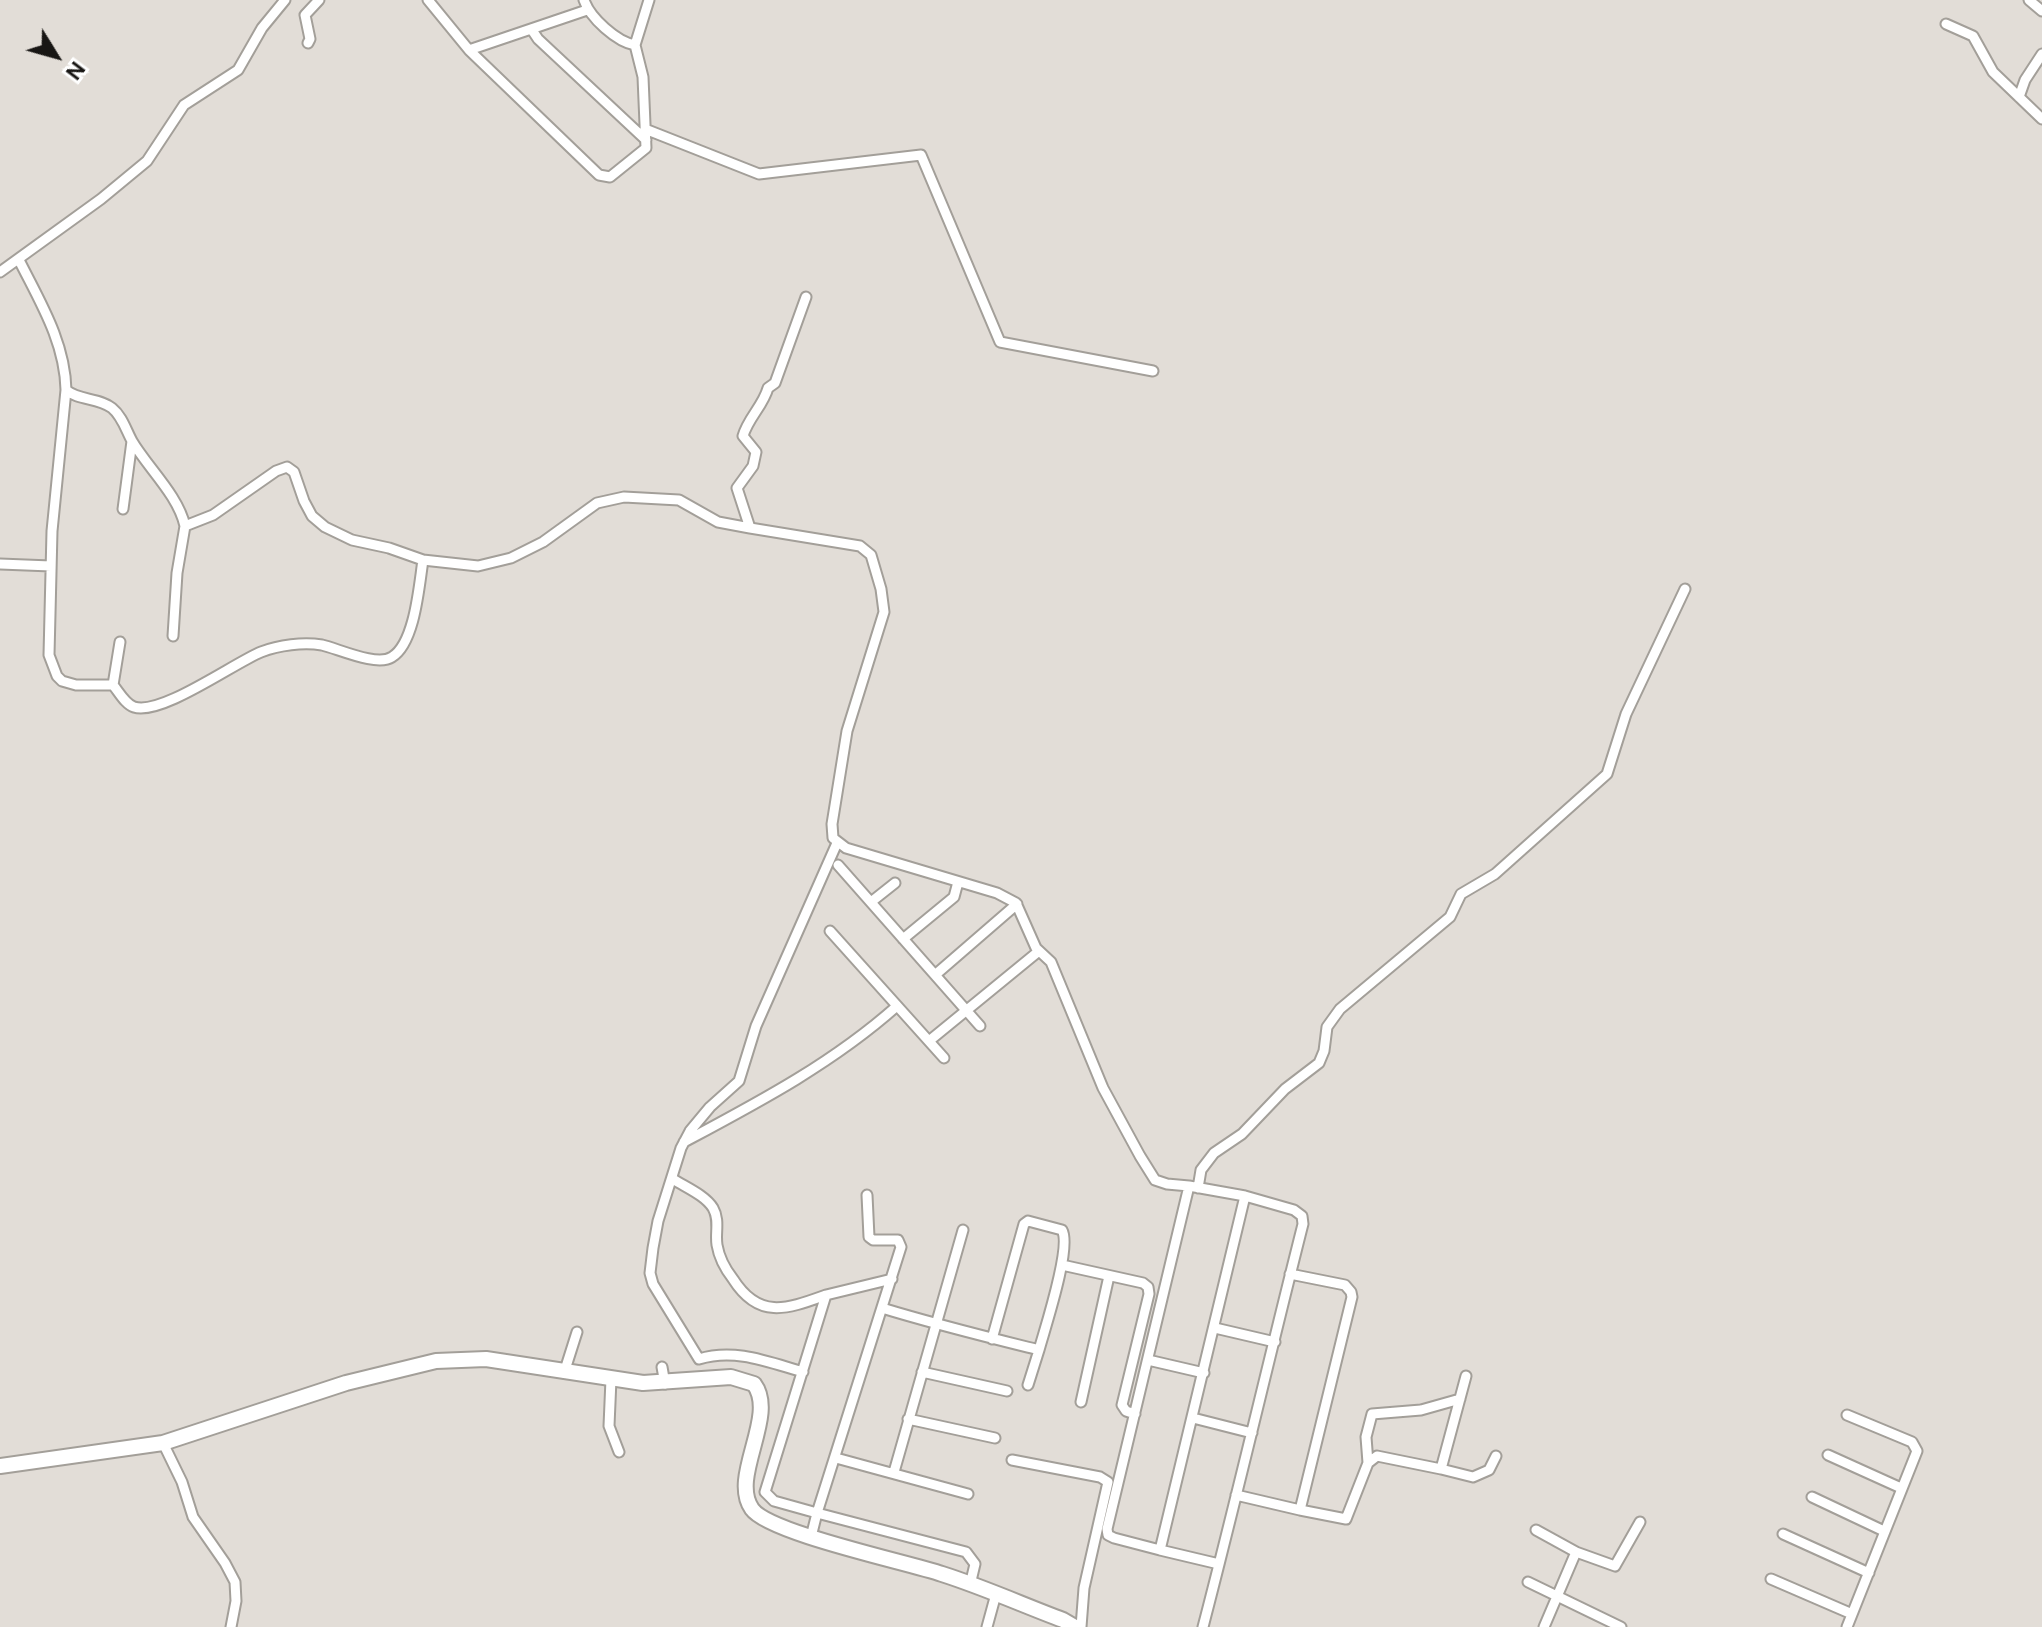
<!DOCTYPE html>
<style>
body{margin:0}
#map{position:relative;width:2042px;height:1627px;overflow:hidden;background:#e2ddd7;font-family:"DM Sans",sans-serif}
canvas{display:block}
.north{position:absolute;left:16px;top:16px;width:80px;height:80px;-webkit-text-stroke:6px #fff;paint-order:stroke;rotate:127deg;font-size:22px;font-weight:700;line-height:32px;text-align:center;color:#181614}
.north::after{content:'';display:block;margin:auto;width:28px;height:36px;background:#181614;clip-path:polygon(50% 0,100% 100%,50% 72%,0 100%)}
</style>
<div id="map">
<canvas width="2042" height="1627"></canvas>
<div class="north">N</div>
</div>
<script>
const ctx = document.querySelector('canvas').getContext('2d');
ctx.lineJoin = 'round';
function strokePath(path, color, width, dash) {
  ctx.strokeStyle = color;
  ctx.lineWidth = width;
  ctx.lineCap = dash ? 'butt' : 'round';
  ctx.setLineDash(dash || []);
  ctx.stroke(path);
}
const street = new Path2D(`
 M428,0L469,50L599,175L610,177L646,148L643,77L635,45L649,0
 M584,0C590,18 617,42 635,45
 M2029,0L2042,11
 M1946,24L1973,36L1993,72L2042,119
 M532,30L538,39L646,140
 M308,43L310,39L305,15L319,0
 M469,50L587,10
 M2019,97L2025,80L2042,54
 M645,129L759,174L921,155L1000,342L1153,371
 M19,260C40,302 65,342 66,390L52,531L49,655L57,676L62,681L76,685H113C119,692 125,704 134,707C161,716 234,663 261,652C279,645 303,642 322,645C339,649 377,667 392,657C415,643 419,586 423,560
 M0,272L101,199L147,161L184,105L238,70L262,28L285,0
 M806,297L775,383L768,388C763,406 748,418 743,436L756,452L753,466L737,488L750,528L860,546L871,555L881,589L884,612L847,731L832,824L833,838L846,848L997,893L1016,903L1036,948L1051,962L1103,1088L1140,1156L1155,1180L1167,1184L1189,1186
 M66,390C79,401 98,397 112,408C122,416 126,430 132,441C148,468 178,495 185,526L213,515L276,471L287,467L294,472L304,501L312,516L325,527L352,540L389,548L423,560L478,566L511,558L543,542L597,503L624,497L679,500L718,522L750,528
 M123,509L132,441
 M0,564L51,566
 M173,636L177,573L185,526
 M113,685L120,642
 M838,865L980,1026
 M871,902L895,883
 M830,931L944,1058
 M903,939L954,897L958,882
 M935,975L1017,904
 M929,1041L1039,951
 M684,1142C759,1102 833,1063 897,1006
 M673,1179C685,1187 705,1195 713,1208C720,1220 715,1233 717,1245C719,1257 726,1270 733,1279C759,1320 787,1309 826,1295
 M1198,1188L1201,1170L1214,1153L1242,1134L1285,1089L1319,1063L1324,1051L1327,1027L1340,1009L1450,917L1461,894L1495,874L1607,774L1626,714L1685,589
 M867,1195L869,1237L873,1240H898L901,1247L817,1513L966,1552L975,1564L970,1585
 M1062,1265L1143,1283L1148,1287L1149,1294L1122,1405L1126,1411L1135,1414
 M1290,1274L1345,1285L1351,1292L1352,1297L1300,1510L1346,1519L1368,1463L1377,1456L1441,1469L1466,1376
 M882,1308C934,1324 987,1337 1039,1350C1045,1328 1072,1247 1062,1230L1028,1221L1024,1224L992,1339
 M1215,1328L1275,1342
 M1148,1360L1204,1373
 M662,1367L665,1384
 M803,1372C768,1362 735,1348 699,1359L653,1284L650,1273L653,1248L658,1221L681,1148L690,1131L710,1107L739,1081L756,1026L837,843
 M922,1372L1007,1391
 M564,1373L577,1332
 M611,1379L609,1426L619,1452
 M1028,1385L1039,1350
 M1081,1402L1109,1276
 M1193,1418L1252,1433
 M908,1419L995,1438
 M163,1443L182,1482L193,1517L225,1563L235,1582L236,1601L231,1627
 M1828,1455L1901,1488
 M836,1458L968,1494
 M1012,1460L1100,1477L1108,1482L1084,1588L1081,1627
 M1368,1463L1366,1437L1372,1414L1421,1410L1460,1399
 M1441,1469L1473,1477L1489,1470L1496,1456
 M894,1472L963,1230
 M1236,1495L1300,1510
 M1812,1497L1884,1531
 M1536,1530L1576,1552
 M1783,1534L1869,1573
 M811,1537L817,1513L774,1501L765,1492L826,1295L892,1279
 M1160,1550L1114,1538L1108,1535L1107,1529L1189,1186L1245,1196
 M1771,1579L1852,1614
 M1528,1582L1621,1627
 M987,1627L996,1594
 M1203,1627C1238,1493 1269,1358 1303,1224L1302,1216L1294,1210L1245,1196L1160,1550L1219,1564
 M1544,1627L1576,1552L1615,1566L1640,1522
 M1847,1627L1917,1451L1912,1442L1847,1415`);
const secondary = new Path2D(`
 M0,1466L163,1443L346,1383L436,1361L486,1359L643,1383L731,1377L754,1384C778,1416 729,1477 752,1509C769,1533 906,1562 942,1574C983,1587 1023,1605 1063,1620L1075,1627`);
strokePath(street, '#a39f99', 13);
strokePath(secondary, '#a39f99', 18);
strokePath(street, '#fff', 9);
strokePath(secondary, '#fff', 14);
</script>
